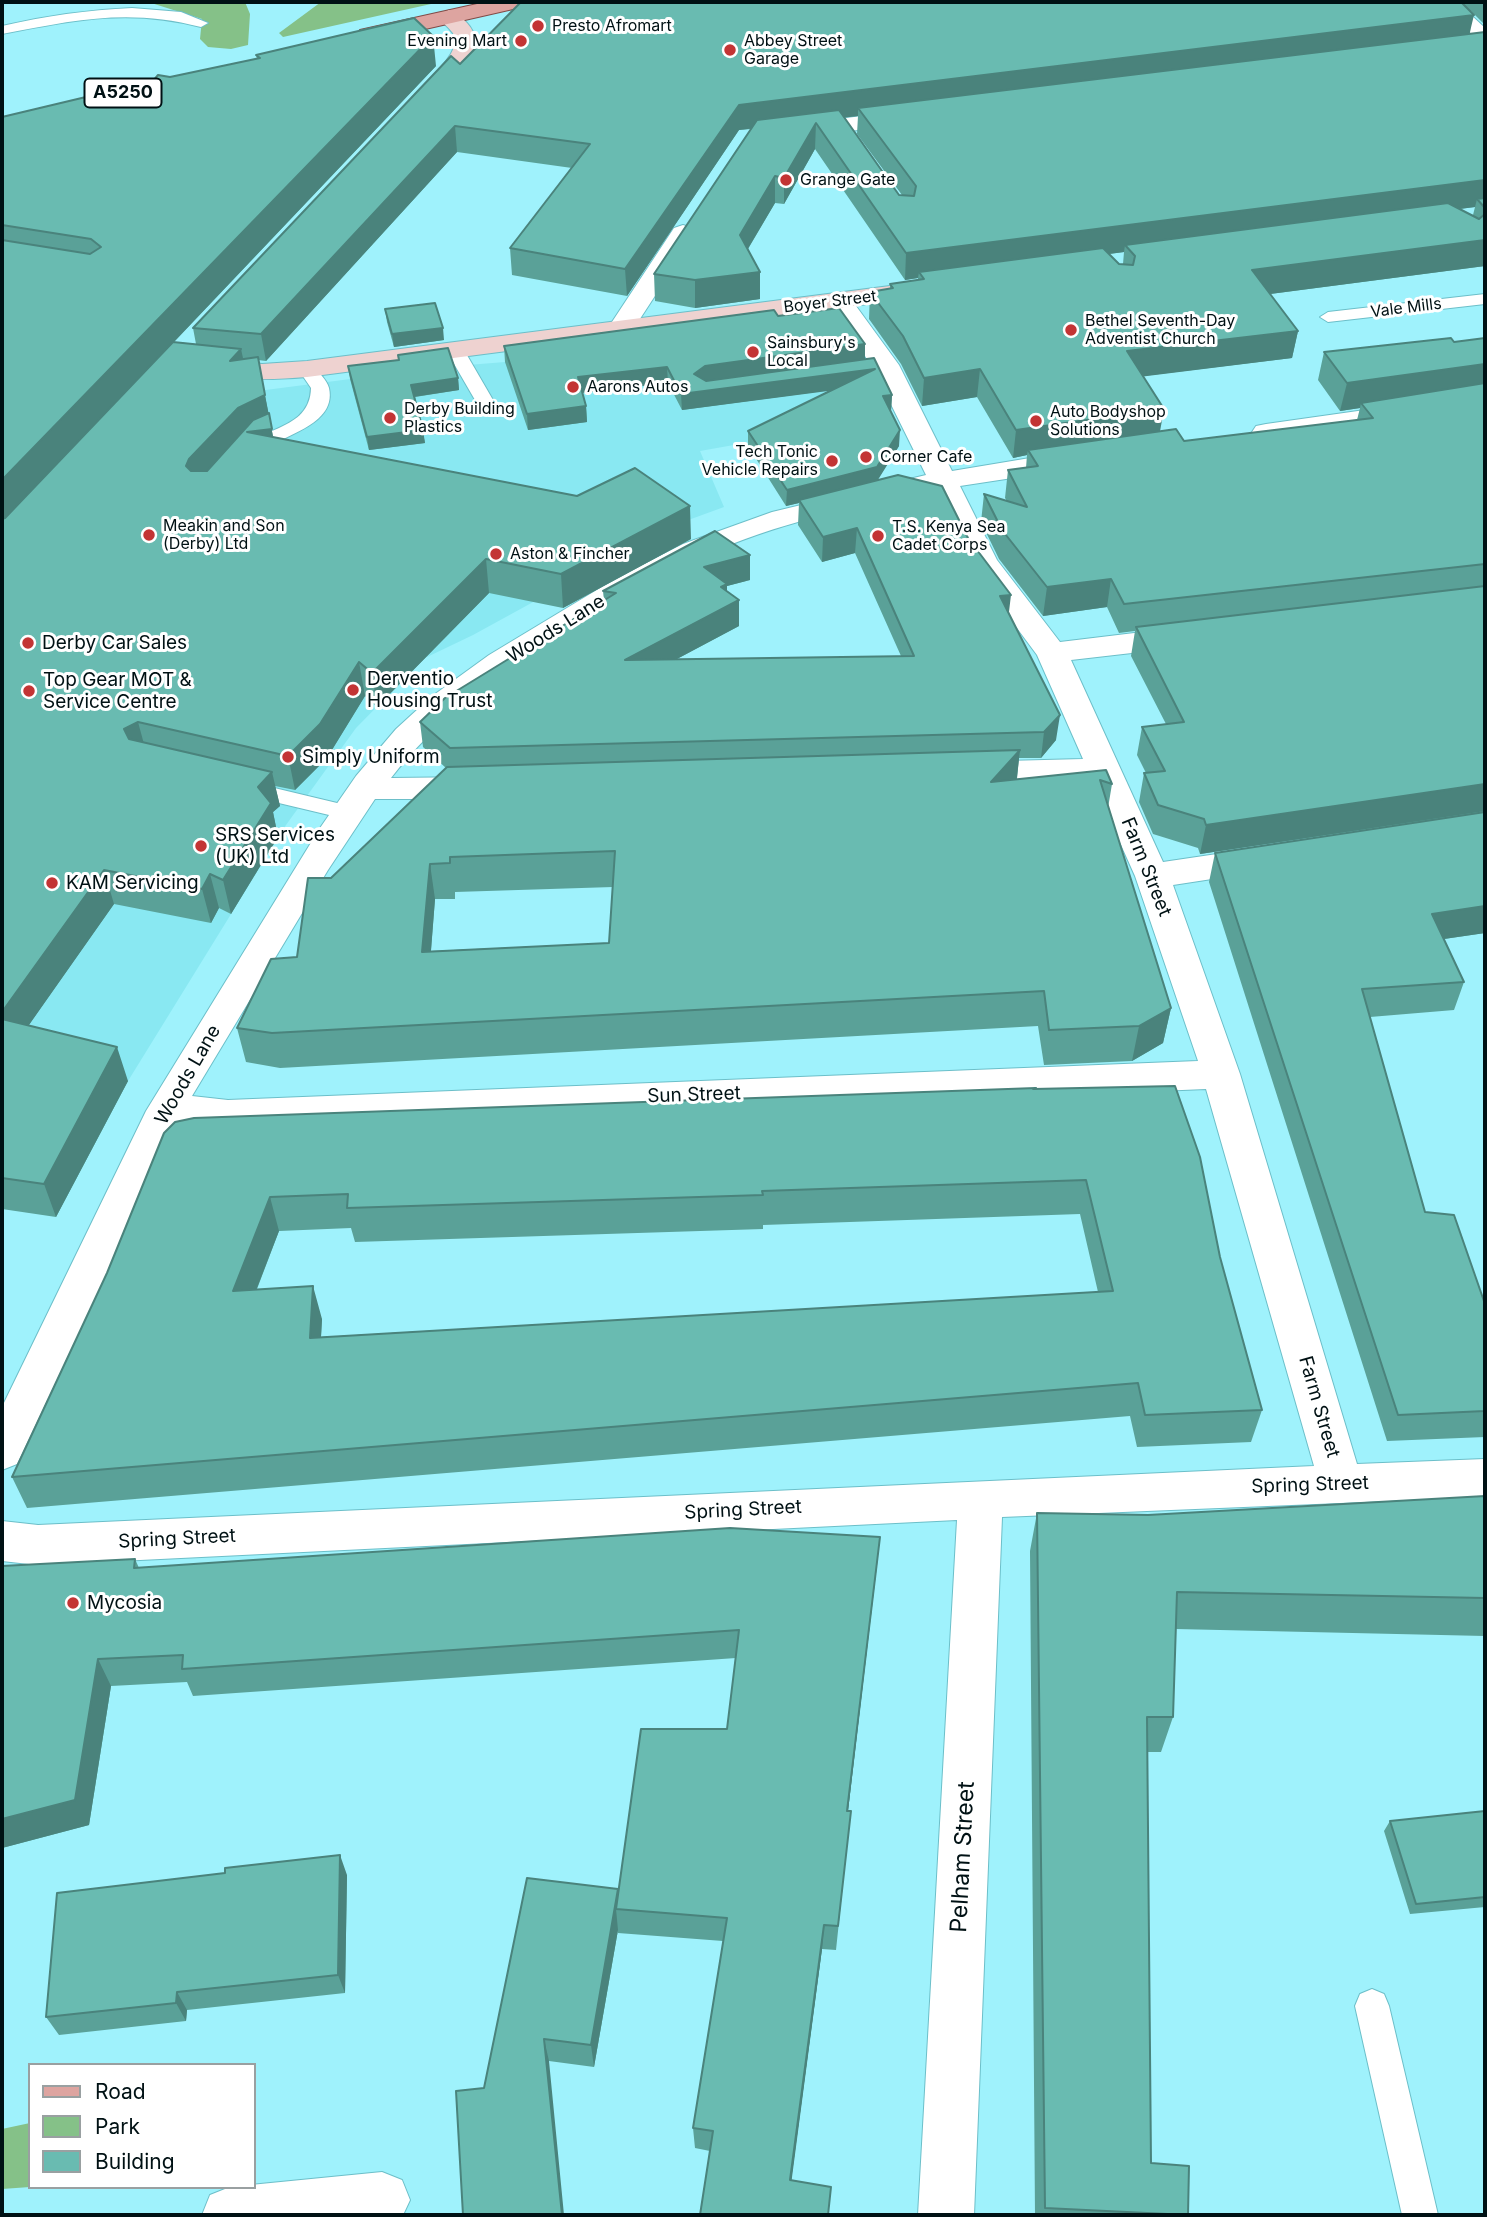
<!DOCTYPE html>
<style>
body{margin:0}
#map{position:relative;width:1487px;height:2217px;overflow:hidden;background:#9ff2fc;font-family:Inter,sans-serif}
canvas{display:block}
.frame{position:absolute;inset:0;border:4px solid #001114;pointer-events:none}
.legend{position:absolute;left:28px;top:2063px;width:228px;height:126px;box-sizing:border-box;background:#fff;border:2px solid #99a0a1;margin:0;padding:9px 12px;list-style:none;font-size:21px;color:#001114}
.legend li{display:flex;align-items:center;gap:14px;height:35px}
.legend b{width:35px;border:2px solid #99a0a1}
</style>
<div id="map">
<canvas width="1487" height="2217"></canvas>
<div class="frame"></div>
<ul class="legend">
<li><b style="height:9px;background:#dda4a0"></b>Road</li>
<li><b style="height:19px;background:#85c188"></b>Park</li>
<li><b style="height:19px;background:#69bbb1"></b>Building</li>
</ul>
</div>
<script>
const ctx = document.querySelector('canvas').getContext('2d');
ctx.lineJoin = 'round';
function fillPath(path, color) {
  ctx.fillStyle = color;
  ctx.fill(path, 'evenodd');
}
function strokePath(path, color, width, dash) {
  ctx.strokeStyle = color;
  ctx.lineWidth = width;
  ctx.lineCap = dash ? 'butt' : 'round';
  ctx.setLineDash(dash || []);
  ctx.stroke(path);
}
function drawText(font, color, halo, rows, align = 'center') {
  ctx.font = font + ' Inter,sans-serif';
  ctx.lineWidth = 6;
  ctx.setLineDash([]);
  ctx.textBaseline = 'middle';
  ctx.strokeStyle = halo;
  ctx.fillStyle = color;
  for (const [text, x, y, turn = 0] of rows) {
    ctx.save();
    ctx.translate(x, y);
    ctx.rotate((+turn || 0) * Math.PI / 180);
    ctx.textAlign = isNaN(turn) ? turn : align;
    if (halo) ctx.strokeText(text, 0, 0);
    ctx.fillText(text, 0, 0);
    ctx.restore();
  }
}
const built = new Path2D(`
 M821,314L880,419L700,451L724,507L672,526L473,635L425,658L356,728L286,825L128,1081L2,1049V585L173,402L443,367L505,362Z`);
const green = new Path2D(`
 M148,2H245L250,14L248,45L231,49L208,47L200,39L202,19Z
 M321,2H440L283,37L279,33Z
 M30,2123V2187L2,2189V2129Z`);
const lane = new Path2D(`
 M132,8L181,12L208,23L201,27C128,8 75,20 2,34V26C45,16 87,10 132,8Z
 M1485,294V304L1328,322L1320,317L1328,312Z
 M455,345L464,350L493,400L490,404H478L475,400L446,350Z
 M307,364L313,365C318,372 327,380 329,388C338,429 270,437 252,458H240L237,454C257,426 310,432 311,388L298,369Z
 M245,781L358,808L361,813L358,818L350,820L237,793L234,788L237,783Z
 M1372,1989L1384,1994L1389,2006L1438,2215H1402L1355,2006L1360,1994Z`);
const street = new Path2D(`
 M1434,2H1457L1485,28V47L1477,45Z
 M911,110L919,112L923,117L919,122L797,138L789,136L785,131L789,126L797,124Z
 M683,225L692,228L696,233L634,328L630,334H612L608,328L674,228Z
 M839,293L848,295L899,365L952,471L1078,450L1088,453L1092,459L1088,465L1078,468L960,486L997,560L1060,642L1184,627L1195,630L1200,637L1195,644L1184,647L1071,660L1163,862L1264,847L1276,851L1281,859L1276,867L1264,871L1173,885L1240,1074L1357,1464L1485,1459V1497L1002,1517L974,2215H918L957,1520L38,1565L2,1561V1521L38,1525L1314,1466L1206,1089L228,1130L178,1123L17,1464L2,1470V1407L146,1111L320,828L356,776L396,729L431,697L489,655L615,579L683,544L772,512L926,475L872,366L826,301L830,295ZM933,491L968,562L1037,655L1083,759L967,762L955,765L950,773L955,781L967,784L1092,780L1135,876L1198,1061L228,1100L192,1096L328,870L375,799H477L489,796L494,788L489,780L477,777L391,778C437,718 497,677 561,638C608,609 654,579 704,556C776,523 856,506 933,491Z
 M1485,393V409L1266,440L1256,438L1252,432L1256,426L1266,424Z
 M382,2172L402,2180L410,2200L403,2215H202L210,2195L230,2187Z`);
const secondary = new Path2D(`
 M449,10C457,12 461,17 467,23C493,51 449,85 430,105H414L410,100C421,85 458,58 455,38C454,31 443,24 438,17Z
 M921,282L930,284L934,290L930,296L307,377C271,380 236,381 200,372L196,366L200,360L210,358L262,364L307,361Z`);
const primary = new Path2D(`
 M486,2H525L522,7L368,42L357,35L360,30Z`);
const wall = new Path2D(`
 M521,2H1485V25L1471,11L1470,34L1485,32V266L1270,294L1298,331L1292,358L1143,376L1160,431L1184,441L1357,420L1360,408L1340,411L1318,380L1324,352L1454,342L1485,338V933L1444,939L1464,982L1454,1010L1370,1017L1425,1212L1485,1304V1437L1387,1441L1209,882L1215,853L1485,812L1200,854L1198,848L1153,834L1139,802L1144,773H1146L1137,755L1142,727L1166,724L1131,656L1135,631L1119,633L1107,607L1043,616L999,559L981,522L984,494L1007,501L1005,498L1008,470L1026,468L1027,455L1013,458L977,397L922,406L901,364L869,319L870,292L890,289V284L918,280V278L905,280L815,149L784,204L775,203L748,249L760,299L695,308L655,301L654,274L751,129L739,130L627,296L512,275L510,248L572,168L457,152L266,361L258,360L273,437L691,539L563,608L489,593L377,707L365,696L327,758L295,790L275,786L280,806L273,812L278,837L231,914L219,908L211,923L114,904L28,1026L128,1081L56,1217L2,1209V117L170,77L257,59L256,55L436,66L174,342L196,344L193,328L460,64ZM858,116L857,134L902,195H899L844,117ZM1475,207L1473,215L1459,209ZM1124,252L1123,264H1119L1109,254Z
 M385,309L444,340L394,347L387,322Z
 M778,316L865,360L892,395L891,411L899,446L877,480L968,538L1009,613L1056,740L1041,758H1019L1017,779L1106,770L1112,784L1108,808L1171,1008L1163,1043L1132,1061L1044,1065L1038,1026L280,1068L246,1062L237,1028L297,957L331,878L446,768L423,747L420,722L604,601L603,591L750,580L727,586V592L739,626L675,660L901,656L855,553L822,562L798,525L799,503L786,506L748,446V431L831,390L682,410L668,383L582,393L586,406L587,422L528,430L505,362L504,346ZM613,887L609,943L431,951L435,899H455V892Z
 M398,355L458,378L459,390L415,397L425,443L369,450L350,379L348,366L398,360Z
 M1036,1089L1220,1257L1262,1410L1251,1442L1137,1447L1130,1416L27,1508L12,1477L107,1273L175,1122ZM1080,1214L1098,1292L321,1337L322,1319L257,1289L279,1231L351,1228L355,1242L763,1229V1225Z
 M1485,1496V1636L1176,1629L1173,1717L1161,1752H1147L1151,2163L1188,2215H1035L1030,1551L1037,1513L1148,1515Z
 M880,1537L848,1811V1836L836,1950L822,1949L791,2181L828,2215L710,2151L695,2148L693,2128L723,1941L618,1933V1930L594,2067L549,2061L484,2088L727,1729L736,1658L193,1696L187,1682L111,1686L89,1825L2,1848L135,1559L139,1568Z
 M1485,1811V1907L1410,1914L1384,1831L1390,1821Z
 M347,1875L345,1993L187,2010L186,2021L59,2035L46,2017Z`);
const shadedWall = new Path2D(`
 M1474,15L1468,40L858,108V116L739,130L627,296L625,269L739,105Z
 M433,36L436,66L2,523V480Z
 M816,123L815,149L784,204V178Z
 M455,126L457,152L266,361L261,334Z
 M775,176V203L740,262V235Z
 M1485,180V205L1477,199L1475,207L1131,251L1125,245L1124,252L923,278L919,272L918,278L905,280L906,253Z
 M1485,240V266L1247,297L1252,270Z
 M760,272V299L695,308V280Z
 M443,328L444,340L394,347L392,334Z
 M1298,331L1292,358L1123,379L1127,351Z
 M865,344V360L706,381L694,374L705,366Z
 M241,349L248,381L230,361Z
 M1485,364V388L1361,403L1360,408L1340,411L1347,383Z
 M667,367L668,383L579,393L578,377Z
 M875,369L874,385L682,410L681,394Z
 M980,369L977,397L922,406L924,378Z
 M458,378L459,390L413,397L411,385Z
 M265,395L278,462L196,492L186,466L189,459L238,408Z
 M892,395L891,411L883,396Z
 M586,406L587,422L528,430L527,414Z
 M1164,409L1159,437L1028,450L1027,455L1013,458L1016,430Z
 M423,430L425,443L369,450L367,437Z
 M900,430L899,446L876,483L799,500V503L786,506L787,490Z
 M690,506L691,539L563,608L561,574Z
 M857,528L855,553L822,562L823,537Z
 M750,555V580L727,586V606L739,600V626L626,686L625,660L704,567Z
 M486,559L489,593L377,707L372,673Z
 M1111,579L1107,607L1043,616L1047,587Z
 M1011,595L1008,620L1000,596Z
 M359,662L365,696L327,758L295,790L288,756Z
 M1060,715L1056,740L1041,758L1044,732Z
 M138,722L147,755L134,763L124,729Z
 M1020,750L1016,785L991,782Z
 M272,772L280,806L273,812L278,837L231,914L223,880L258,787Z
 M1485,784V811L1200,854L1206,825Z
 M430,864L435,899L428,987L422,952Z
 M104,870L114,904L10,1052L2,1030V1012Z
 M210,874L219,908L211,923L202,889Z
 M1485,906V933L1423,942L1432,914Z
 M1171,1008L1163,1043L1132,1061L1139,1026Z
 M117,1047L128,1081L56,1217L44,1184Z
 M270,1197L279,1231L243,1324L233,1291Z
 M313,1286L322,1319L319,1371L310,1338Z
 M880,1537L877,1565L845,1836L847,1811Z
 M98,1659L111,1686L89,1825L2,1848V1819Z
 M340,1855L347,1875L345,1993L338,1975Z
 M618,1889L616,1909L618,1930L594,2067L591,2045Z
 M824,1925L822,1949L789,2200L790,2180Z
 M177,1992L187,2010L186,2021L176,2003Z
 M544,2039L549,2061L564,2215H562Z`);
const building = new Path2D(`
 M521,2H1461L1474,15L739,105L625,269L510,248L590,144L455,126L261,334L193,328L451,56L460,64Z
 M414,18L433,36L2,480V240L90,254L101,247L91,239L2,225V117L153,81L158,75L170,77L260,58L256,55Z
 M1485,32V180L906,253L816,123L784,178L775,176L740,235L760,272L695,280L654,274L757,120L839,110L899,195L914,196L916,186L858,108Z
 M1485,198V208L1477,199Z
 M1448,203L1479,219L1485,214V240L1252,270L1298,331L1127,351L1164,409L1016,430L980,369L924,378L903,336L870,292L893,288L890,284L924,279L919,272L1103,248L1119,264L1133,265L1135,256L1125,245Z
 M435,303L443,328L392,334L385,309Z
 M839,308L865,344L705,366L694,374L706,381L874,358L892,395L883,396L900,430L877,467L787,490L748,431L875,369L681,394L667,367L578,377L586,406L527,414L504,346L774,310L778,316Z
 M1451,338L1454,342L1485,338V364L1347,383L1324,352Z
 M173,342L241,349L230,361L258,357L265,395L238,408L189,459L186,466L191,471H207L253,420L269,413L272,429L247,432L577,496L635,468L690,506L561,574L486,559L372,673L359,662L320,724L288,756L138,722L124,729L129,739L272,772L258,787L271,803L223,880L210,874L202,889L104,870L2,1012V519L5,518Z
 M448,348L458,378L411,385L423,430L367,437L348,366L399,360L398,355Z
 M1485,383V564L1124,604L1111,579L1047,587L1002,530L984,494L1027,507L1008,470L1038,466L1028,450L1176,429L1184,441L1373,418L1361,403Z
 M898,475L942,486L968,538L1011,595L1000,596L1060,715L1044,732L450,748L420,722L445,698L616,593L603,591L715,531L750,555L704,567L727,584L721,587L739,600L625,660L914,656L857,528L823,537L799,500Z
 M1485,586V784L1206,825L1204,819L1158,805L1144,773L1165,771L1142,727L1184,722L1136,627Z
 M1020,750L991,782L1106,770L1112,784L1100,780L1171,1008L1139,1026L1049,1030L1044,991L272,1033L237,1028L271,959L297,957L308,878H331L447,767ZM615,851L609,943L422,952L430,864L450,863V857Z
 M1485,812V906L1432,914L1464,982L1362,989L1425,1212L1454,1215L1485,1304V1411L1398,1415L1215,853Z
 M2,1019L117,1047L44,1184L2,1178Z
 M1175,1086L1200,1157L1220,1257L1262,1410L1145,1415L1138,1383L12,1477L107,1273L164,1133L175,1122L194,1118L1036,1088L1033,1089ZM1086,1180L1113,1291L310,1338L313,1286L233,1291L270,1197L348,1194L347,1208L763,1195L762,1191Z
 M1485,1496V1598L1177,1592L1173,1717H1147L1151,2163L1189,2166L1188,2215L1045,2208L1037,1513L1148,1515Z
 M730,1528L880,1537L847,1811H851L838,1926L824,1925L790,2180L831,2187L828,2215H700L713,2131L693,2128L727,1918L616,1909L641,1729H727L739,1630L182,1669L183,1655L98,1659L75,1800L2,1819V1566L135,1559L134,1568Z
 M1485,1811V1897L1416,1904L1390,1821Z
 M340,1855L338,1975L177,1992L176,2003L46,2017L57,1893L225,1873V1868Z
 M527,1878L618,1889L591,2045L544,2039L562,2215H463L456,2091L484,2088Z`);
const markers = [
 [538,26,7,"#c33434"],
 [521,41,7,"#c33434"],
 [730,50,7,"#c33434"],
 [786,180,7,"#c33434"],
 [1071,330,7,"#c33434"],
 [753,352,7,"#c33434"],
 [573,387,7,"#c33434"],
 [390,418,7,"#c33434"],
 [1036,421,7,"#c33434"],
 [866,457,7,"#c33434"],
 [832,461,7,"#c33434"],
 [149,535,7,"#c33434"],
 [878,536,7,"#c33434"],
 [496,554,7,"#c33434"],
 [28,643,7,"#c33434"],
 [353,690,7,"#c33434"],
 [29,691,7,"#c33434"],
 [288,757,7,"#c33434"],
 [201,846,7,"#c33434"],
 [52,883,7,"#c33434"],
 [73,1603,7,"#c33434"]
];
const farPoinames = [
 ["Presto Afromart",552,26],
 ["Evening Mart",507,41,"right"],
 ["Abbey Street",744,41],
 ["Garage",744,59],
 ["Grange Gate",800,180],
 ["Bethel Seventh-Day",1085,321],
 ["Adventist Church",1085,339],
 ["Sainsbury's",767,343],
 ["Local",767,361],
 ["Aarons Autos",587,387],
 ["Derby Building",404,409],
 ["Plastics",404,427],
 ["Auto Bodyshop",1050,412],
 ["Solutions",1050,430],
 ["Tech Tonic",818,452,"right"],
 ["Vehicle Repairs",818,470,"right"],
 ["Corner Cafe",880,457],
 ["Meakin and Son",163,526],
 ["(Derby) Ltd",163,544],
 ["T.S. Kenya Sea",892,527],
 ["Cadet Corps",892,545],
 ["Aston & Fincher",510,554]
];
const farStreetnames = [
 ["Boyer Street",830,302,-7],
 ["Vale Mills",1406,308,-7]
];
const shields = [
 [123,93,77]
];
const shieldNames = [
 ["A5250",123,93]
];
const streetNames = [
 ["Woods Lane",556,629,-32],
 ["Farm Street",1146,867,68],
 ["Woods Lane",188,1075,-60],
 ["Sun Street",694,1095,-2],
 ["Farm Street",1319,1407,74],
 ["Spring Street",1310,1485,-2],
 ["Spring Street",743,1510,-3],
 ["Spring Street",177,1539,-3]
];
const poiNames = [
 ["Derby Car Sales",42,643],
 ["Derventio",367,679],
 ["Housing Trust",367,701],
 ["Top Gear MOT &",43,680],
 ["Service Centre",43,702],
 ["Simply Uniform",302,757],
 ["SRS Services",215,835],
 ["(UK) Ltd",215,857],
 ["KAM Servicing",66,883],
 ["Mycosia",87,1603]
];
const nearStreetnames = [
 ["Pelham Street",963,1857,-87]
];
fillPath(built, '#89e8f2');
fillPath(green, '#85c188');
strokePath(lane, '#6cbfc9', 2);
strokePath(street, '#6cbfc9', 2);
strokePath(secondary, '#6cbfc9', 2);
strokePath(primary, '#814a46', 2);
fillPath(lane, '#fff');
fillPath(street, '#fff');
fillPath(secondary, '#eed2d0');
fillPath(primary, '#dda4a0');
fillPath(wall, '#5aa198');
fillPath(shadedWall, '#4a837c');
fillPath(building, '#69bbb1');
strokePath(building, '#4a837c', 2);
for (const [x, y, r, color] of markers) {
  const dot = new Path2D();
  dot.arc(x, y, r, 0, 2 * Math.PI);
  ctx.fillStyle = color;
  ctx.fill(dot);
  strokePath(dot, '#fff', 2.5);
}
drawText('16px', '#001114', '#fff', farPoinames, 'left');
drawText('16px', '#001114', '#fff', farStreetnames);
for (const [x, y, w] of shields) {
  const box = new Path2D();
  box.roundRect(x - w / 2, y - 14.5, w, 29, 5);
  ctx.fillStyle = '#fff';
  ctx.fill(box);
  strokePath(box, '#001114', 2);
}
drawText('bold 18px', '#001114', null, shieldNames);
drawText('19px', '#001114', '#fff', streetNames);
drawText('19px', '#001114', '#fff', poiNames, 'left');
drawText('23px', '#001114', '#fff', nearStreetnames);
</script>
